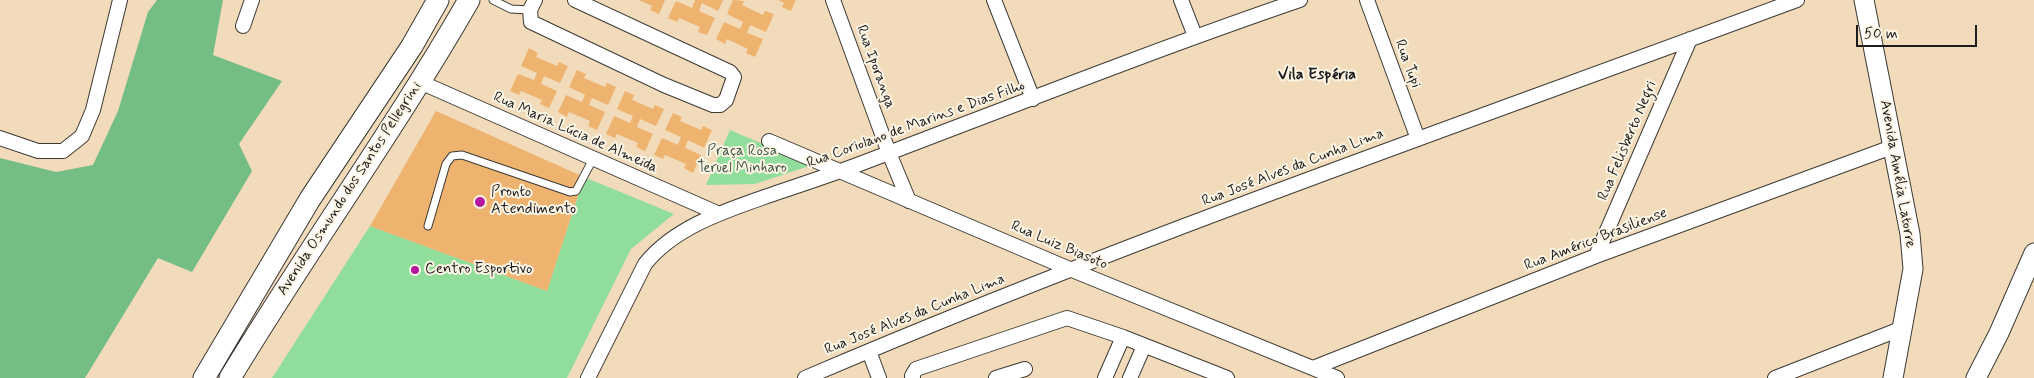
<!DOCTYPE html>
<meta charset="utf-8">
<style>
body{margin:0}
#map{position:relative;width:2034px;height:378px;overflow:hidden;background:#f1dbba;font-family:Mynerve,sans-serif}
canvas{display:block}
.scale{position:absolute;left:1856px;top:25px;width:121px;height:22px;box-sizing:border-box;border:2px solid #1c1c1c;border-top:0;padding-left:6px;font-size:15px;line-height:18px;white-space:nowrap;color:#1c1c1c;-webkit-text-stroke:4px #fcf5e5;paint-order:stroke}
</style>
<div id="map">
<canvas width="2034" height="378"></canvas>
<div class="scale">50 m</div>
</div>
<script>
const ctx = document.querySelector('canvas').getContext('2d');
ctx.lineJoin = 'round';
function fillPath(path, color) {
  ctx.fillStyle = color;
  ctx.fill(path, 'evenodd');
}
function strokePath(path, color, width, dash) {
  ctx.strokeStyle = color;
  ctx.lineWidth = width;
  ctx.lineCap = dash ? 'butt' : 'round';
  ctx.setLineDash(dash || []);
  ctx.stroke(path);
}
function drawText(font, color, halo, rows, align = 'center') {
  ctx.font = font + ' Mynerve,sans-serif';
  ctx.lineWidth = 4;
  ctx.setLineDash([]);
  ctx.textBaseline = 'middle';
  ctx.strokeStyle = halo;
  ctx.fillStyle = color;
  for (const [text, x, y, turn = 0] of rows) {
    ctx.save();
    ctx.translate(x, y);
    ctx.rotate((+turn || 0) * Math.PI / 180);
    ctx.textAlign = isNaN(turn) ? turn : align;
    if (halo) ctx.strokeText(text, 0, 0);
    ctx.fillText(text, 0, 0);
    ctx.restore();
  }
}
const green = new Path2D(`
 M730,130L812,165L755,184L706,185Z
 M584,177L674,214L631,249L567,378H272L370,226L547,291Z`);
const forest = new Path2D(`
 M157,0H223L213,55L282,81L239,144L252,171L192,272L158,258L85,378H0V158L56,172L93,165L118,111L148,12Z`);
const building = new Path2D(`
 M639,0H665L659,14L650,10L652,6Z
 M695,0H723L718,11L702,3L699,11L715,18L707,35L698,32L700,27L679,18L677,22L668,18L676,1L692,8Z
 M733,0L744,1L742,5L763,15L765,11L774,14L766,32L750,25L747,33L763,39L755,57L746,53L748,49L727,39L725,44L716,39L724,22L740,29L743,22L727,14Z
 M778,0H796L791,11L782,7L784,3Z
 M529,48L538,53L536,57L557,66L559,62L568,66L560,83L544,76L541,84L557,91L549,108L540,104L542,100L521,91L519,95L510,91L518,74L534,80L537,73L521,66Z
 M577,70L586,74L584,78L605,87L607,83L616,87L608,105L592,98L589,105L605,112L597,130L588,126L590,121L569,112L567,117L558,112L566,95L582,102L585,95L569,87Z
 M625,91L634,95L632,100L653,109L655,105L664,109L656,126L640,119L637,127L653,134L645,151L636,147L638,143L617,134L615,138L606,134L614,116L630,123L633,116L617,109Z
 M436,111L584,177L547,291L370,226Z
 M673,113L682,117L680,121L701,130L703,126L712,130L704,148L688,140L685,148L701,155L693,173L684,168L686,164L665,155L663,159L654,155L662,138L678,145L681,137L665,130Z`);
const lane = new Path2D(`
 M493,0L511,9L530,10
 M428,226L446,164L452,156L462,155L570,192L576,191L593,159`);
const street = new Path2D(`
 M535,0L530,10L531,22L664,85L713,105H720L726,100L734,77L730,72L575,0
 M833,0L889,153L909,201
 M994,0L1033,99
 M1181,0L1195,36
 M1367,0L1418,139
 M243,26L252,0
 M420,82L717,213
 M0,138L38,151H63L82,136L93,110L120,0
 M769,141L1072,270L1337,378
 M1596,256L1690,39
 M869,351L879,378
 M1313,368L1596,256L1892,147
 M588,378L645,264C676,225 731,209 776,193C806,183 836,173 865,162C1010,107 1154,50 1300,0
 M805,378C1130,239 1465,123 1797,0
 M913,378L912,376L916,369L1067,318L1123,337L1227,378
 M996,378L1025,369
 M1105,378L1123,337
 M1130,378L1144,346
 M1775,378L1903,328`);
const secondary = new Path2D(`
 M1864,0L1910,234L1913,269L1893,378
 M1976,378L1999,333L2034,253`);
const primary = new Path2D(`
 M204,378L310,199L412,46L438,0
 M230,378C307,250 395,129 469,0`);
const markers = [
 [480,202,6,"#b5179e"],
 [415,270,5,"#b5179e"]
];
const streetNames = [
 ["Rua Tupi",1407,64,70],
 ["Rua Iporanga",875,67,70],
 ["Rua Coriolano de Marins e Dias Filho",916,125,-20],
 ["Rua Maria Lúcia de Almeida",575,133,24],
 ["Rua Felisberto Negri",1628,141,-67],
 ["Rua José Alves da Cunha Lima",1293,168,-21],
 ["Avenida Amélia Latorre",1897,174,80],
 ["Avenida Osmundo dos Santos Pellegrini",350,189,-57],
 ["Rua Américo Brasiliense",1596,240,-21],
 ["Rua Luiz Biasoto",1059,246,23],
 ["Rua José Alves da Cunha Lima",915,315,-22]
];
const parkNames = [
 ["Praça Rosa",742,152],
 ["Teruel Minharo",742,169]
];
const poiNames = [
 ["Pronto",491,193],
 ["Atendimento",491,210],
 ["Centro Esportivo",425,270]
];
const neighbourhoodNames = [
 ["Vila Espéria",1317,76]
];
fillPath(green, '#91de9c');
fillPath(forest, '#74bd84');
fillPath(building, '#efb370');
strokePath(lane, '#3c3934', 9);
strokePath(street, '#3c3934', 16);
strokePath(secondary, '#3c3934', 21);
strokePath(primary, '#3c3934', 23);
strokePath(lane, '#fff', 7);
strokePath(street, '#fff', 14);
strokePath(secondary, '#fff', 19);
strokePath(primary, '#fff', 21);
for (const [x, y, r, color] of markers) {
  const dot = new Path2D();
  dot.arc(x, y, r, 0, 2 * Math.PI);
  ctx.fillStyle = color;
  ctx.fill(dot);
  strokePath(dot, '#fcf5e5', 2);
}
drawText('15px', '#1c1c1c', '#fcf5e5', streetNames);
drawText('15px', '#3f5642', '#fcf5e5', parkNames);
drawText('15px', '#1c1c1c', '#fcf5e5', poiNames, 'left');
drawText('bold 16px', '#1c1c1c', '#fcf5e5', neighbourhoodNames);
</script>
